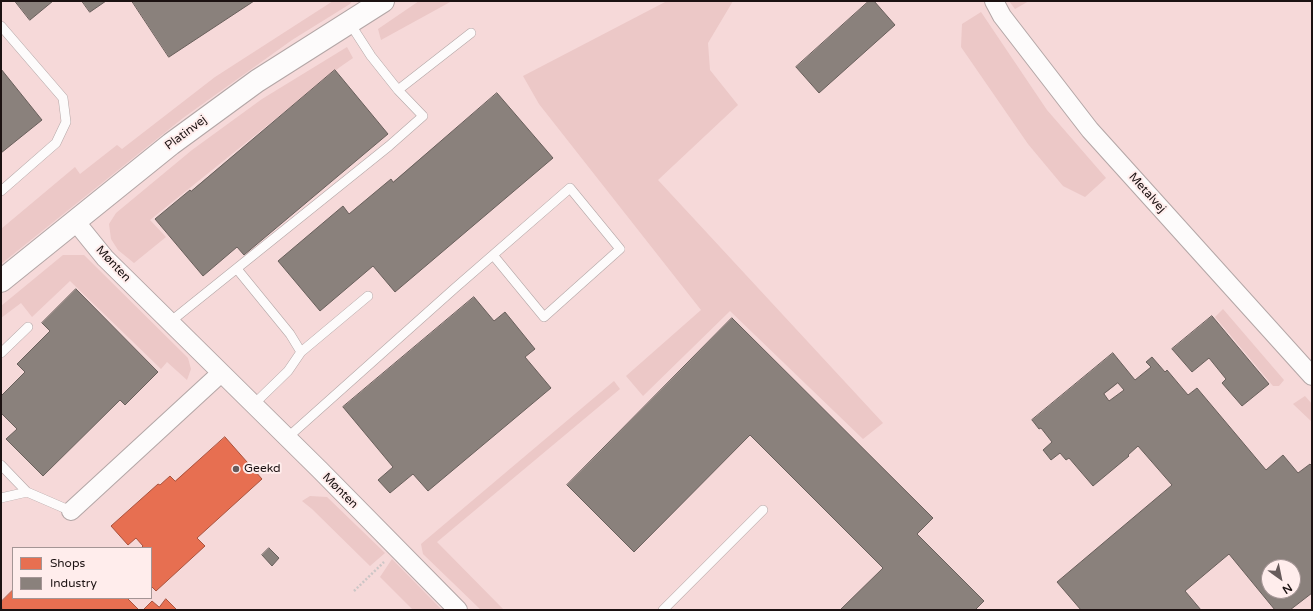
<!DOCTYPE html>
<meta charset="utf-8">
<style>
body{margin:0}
#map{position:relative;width:1313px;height:611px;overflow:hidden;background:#f3e2e2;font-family:"Varela Round",sans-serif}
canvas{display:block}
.frame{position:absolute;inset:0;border:2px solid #1c1212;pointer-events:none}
.legend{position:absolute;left:12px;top:547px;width:140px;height:52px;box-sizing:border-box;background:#ffedec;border:1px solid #a49595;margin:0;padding:5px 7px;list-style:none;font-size:12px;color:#1c1212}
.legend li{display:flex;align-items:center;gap:8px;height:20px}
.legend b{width:20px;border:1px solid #a49595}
.north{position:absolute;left:1261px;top:559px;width:40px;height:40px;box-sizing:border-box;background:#ffedec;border:1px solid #a49595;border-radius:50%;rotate:147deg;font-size:11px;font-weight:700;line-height:16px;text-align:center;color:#1c1212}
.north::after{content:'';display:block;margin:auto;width:14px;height:18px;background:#675b5b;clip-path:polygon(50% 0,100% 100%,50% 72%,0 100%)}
</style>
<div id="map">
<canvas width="1313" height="611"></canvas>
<div class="frame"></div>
<ul class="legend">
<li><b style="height:11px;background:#e76f51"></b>Shops</li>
<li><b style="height:11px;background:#8a817c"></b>Industry</li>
</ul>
<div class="north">N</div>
</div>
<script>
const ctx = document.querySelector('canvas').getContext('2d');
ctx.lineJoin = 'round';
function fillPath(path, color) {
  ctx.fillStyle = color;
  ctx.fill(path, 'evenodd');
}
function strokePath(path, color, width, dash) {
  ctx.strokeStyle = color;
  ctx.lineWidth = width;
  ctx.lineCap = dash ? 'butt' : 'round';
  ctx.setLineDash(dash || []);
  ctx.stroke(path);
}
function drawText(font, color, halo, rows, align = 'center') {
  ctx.font = font + ' "Varela Round",sans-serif';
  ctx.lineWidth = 4;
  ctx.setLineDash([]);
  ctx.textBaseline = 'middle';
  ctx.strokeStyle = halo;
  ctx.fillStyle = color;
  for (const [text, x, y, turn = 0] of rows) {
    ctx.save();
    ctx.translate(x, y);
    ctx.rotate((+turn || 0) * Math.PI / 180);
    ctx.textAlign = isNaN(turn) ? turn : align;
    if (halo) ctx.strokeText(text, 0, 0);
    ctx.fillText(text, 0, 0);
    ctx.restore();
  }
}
const built = new Path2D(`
 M1,1H1312V610H1ZM13,548H151V598H13ZM1269,567H1293V591H1269Z`);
const green = new Path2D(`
 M333,1H352L350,4L292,40L183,118L1,264V229L75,167L80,174L117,145L122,149L215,77Z
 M419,1H452L381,40L378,29Z
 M667,1H733L708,43L710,70L738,105L658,180L883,423L863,439L730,311L643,396L626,376L701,310L539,104L523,76Z
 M1009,1H1029L1015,9Z
 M981,12L1047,110L1106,178L1085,197L1063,186L1028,144L961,47L962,24Z
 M347,47L353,58L340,67L150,220L166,237L134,263L118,250L111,239L109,224L116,213L192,150L262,99Z
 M63,255H84L188,358L191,369L187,380L167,362L161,369L70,281L32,317L21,303L1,318V306Z
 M1223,309L1284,380L1279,386H1273L1215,317Z
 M614,381L620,389L437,542L504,610H481L423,554L421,544Z
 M1305,396L1312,404V422L1293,404Z
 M310,496L327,497L385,553L370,566L312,509L302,501Z
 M392,559L442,610H413L380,577Z`);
const shops = new Path2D(`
 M225,437L262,479L197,538L205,546L156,591L151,586V548H141L143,546L136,538L128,545L111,526L158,484L160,485L170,476L175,481Z
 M13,590V598H127L139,610H2L1,602Z
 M166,599L177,610H143L152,601L159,607Z`);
const industry = new Path2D(`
 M15,1H53L30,20Z
 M82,1H106L90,12Z
 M132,1H254L169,57Z
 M869,1H874L895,25L819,93L796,67Z
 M1,69L42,120L1,153Z
 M335,70L388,134L244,255L237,247L203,276L155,219L190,190L191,191Z
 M497,93L553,158L395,292L373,266L320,311L278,261L343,206L349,214L391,179L393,182Z
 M76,289L158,372L125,405L120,400L43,476L6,439L17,429L1,413V396L25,372L17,364L50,331L42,323Z
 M474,297L494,321L505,312L535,349L525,357L551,388L428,491L413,474L390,493L378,480L393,467L343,407Z
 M1212,316L1269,384L1242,406L1222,383L1226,379L1209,358L1192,372L1172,349Z
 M732,318L933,518L917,534L984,601L975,610H840L883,568L750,435L634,552L567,485Z
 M1113,353L1135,380L1151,367L1146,362L1152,357L1165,372L1167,370L1188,395L1197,388L1266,470L1283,455L1298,473L1310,464L1312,466V593L1290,610H1275L1229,554L1185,591L1201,610H1081L1057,582L1172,485L1138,446L1128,455L1129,456L1093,486L1069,458L1066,460L1060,453L1051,460L1043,450L1052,442L1041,428L1039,429L1032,420ZM1118,383L1124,390L1109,401L1104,394ZM1269,567H1293V591H1269Z
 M269,548L279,558L272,566L262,555Z`);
const path = new Path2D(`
 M354,591L384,562`);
const service = new Path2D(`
 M349,22L371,56L398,90L471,33
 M1,26L63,98L66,122L56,143L1,191
 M237,269L290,334L301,352L288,371L253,405
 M170,322L389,146L423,116L398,90
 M301,352L368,296
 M1,353L28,327
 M287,438L455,288L570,188L620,249L544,317L493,255
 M1,465L27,492L71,511
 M1,498L27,492
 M663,610L763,510`);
const minor = new Path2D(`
 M994,1L1002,16L1090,130L1312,376
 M75,221L105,258L320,470L458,610
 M71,511L221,373`);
const tertiary = new Path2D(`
 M1,281L171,144L257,81L383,1`);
const markers = [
 [236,469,4,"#675b5b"]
];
const streetNames = [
 ["Platinvej",186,133,-37],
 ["Metalvej",1147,193,48],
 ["Mønten",113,264,47],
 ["Mønten",340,491,45]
];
const poiNames = [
 ["Geekd",244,469]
];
fillPath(built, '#f6d9d9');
fillPath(green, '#ecc8c7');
fillPath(shops, '#e76f51');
strokePath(shops, '#aa533e', 1);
fillPath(industry, '#8a817c');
strokePath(industry, '#69605c', 1);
strokePath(service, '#b3a6a6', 10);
strokePath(minor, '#b3a6a6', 20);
strokePath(tertiary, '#b3a6a6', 24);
strokePath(path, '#ccc6c6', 2.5, [2, 2]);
strokePath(service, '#fdfbfb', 9);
strokePath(minor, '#fdfbfb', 18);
strokePath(tertiary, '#fdfbfb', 22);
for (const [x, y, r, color] of markers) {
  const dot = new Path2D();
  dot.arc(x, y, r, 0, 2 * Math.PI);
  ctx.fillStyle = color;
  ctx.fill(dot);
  strokePath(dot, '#ffedec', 1.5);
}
drawText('12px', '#1c1212', '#ffedec', streetNames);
drawText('12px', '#1c1212', '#ffedec', poiNames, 'left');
</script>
